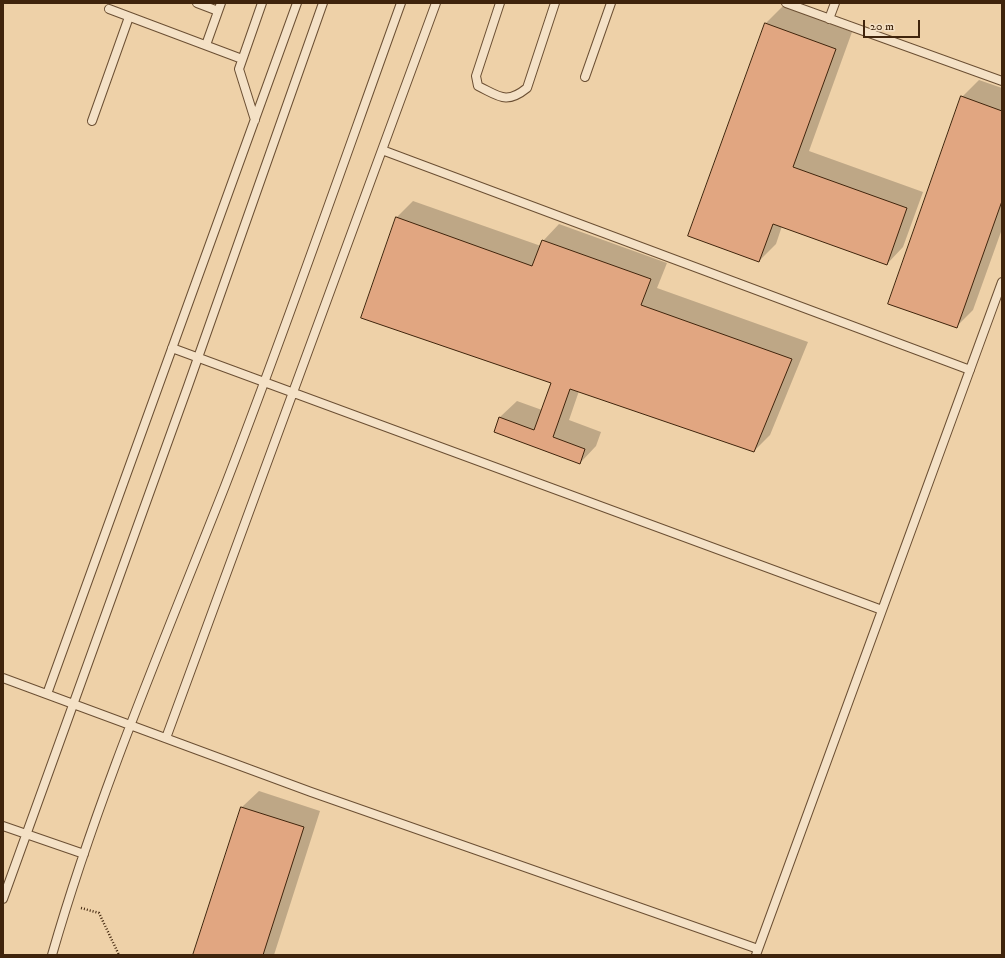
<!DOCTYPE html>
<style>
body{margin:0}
#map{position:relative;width:1005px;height:958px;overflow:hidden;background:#eed1a8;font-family:"IM FELL DW Pica",serif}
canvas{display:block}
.frame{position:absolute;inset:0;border:4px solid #3f240c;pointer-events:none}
.scale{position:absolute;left:863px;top:20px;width:57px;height:18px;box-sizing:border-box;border:2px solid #3f240c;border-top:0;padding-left:5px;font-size:12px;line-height:14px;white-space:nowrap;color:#3f240c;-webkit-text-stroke:3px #f4e1c6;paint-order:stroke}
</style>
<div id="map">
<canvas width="1005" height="958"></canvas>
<div class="frame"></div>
<div class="scale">20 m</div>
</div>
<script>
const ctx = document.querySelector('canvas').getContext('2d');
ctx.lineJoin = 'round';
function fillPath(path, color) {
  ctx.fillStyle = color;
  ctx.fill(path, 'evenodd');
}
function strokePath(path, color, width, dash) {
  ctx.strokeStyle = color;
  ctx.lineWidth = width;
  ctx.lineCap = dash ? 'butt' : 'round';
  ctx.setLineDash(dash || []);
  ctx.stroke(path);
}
const shadow = new Path2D(`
 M783,6L852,32L809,151L923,192L903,247L887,264L782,226L776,244L759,261L689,235L766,23Z
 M979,80L1002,88V229L973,310L956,327L962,97Z
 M413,201L541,246L543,241L559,224L667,263L657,288L808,342L770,435L754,451L579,391L569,420L601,432L596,446L580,463L495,431L500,417L517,401L542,410L552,382L396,218Z
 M259,791L320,811L274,955H194L242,807Z`);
const building = new Path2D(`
 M765,23L836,49L793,167L907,208L887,265L773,224L759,262L688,236Z
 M961,96L1002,111V201L957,328L888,304Z
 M396,217L532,266L542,240L651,279L641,305L792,359L754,452L570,389L553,437L585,449L580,464L494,432L499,417L534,430L551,383L361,318Z
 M241,807L304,827L263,955H193Z`);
const path = new Path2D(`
 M81,908L99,913L119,955`);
const service = new Path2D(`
 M197,3L218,11
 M500,3L476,76L478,86C499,96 506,105 527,88L555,3
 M786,3L1002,81
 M109,9L242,59
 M829,19L835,3
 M206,45L221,3
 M585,77L611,3
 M255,120L239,69L262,3
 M92,121L129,17
 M382,150L970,370
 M172,348L882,610
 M3,678L311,792L758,949
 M47,694L297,3
 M166,738L436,3
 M3,826L84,854
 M3,899L188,386L323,3
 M52,955C98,795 164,641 225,486C287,326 343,164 401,3
 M756,955L1002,282`);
fillPath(shadow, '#0003');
fillPath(building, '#e1a681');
strokePath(building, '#3f240c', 1);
strokePath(service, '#6b4f33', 10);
strokePath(path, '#3f240c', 2.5, [1, 2]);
strokePath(service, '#f4e1c6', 8);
</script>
